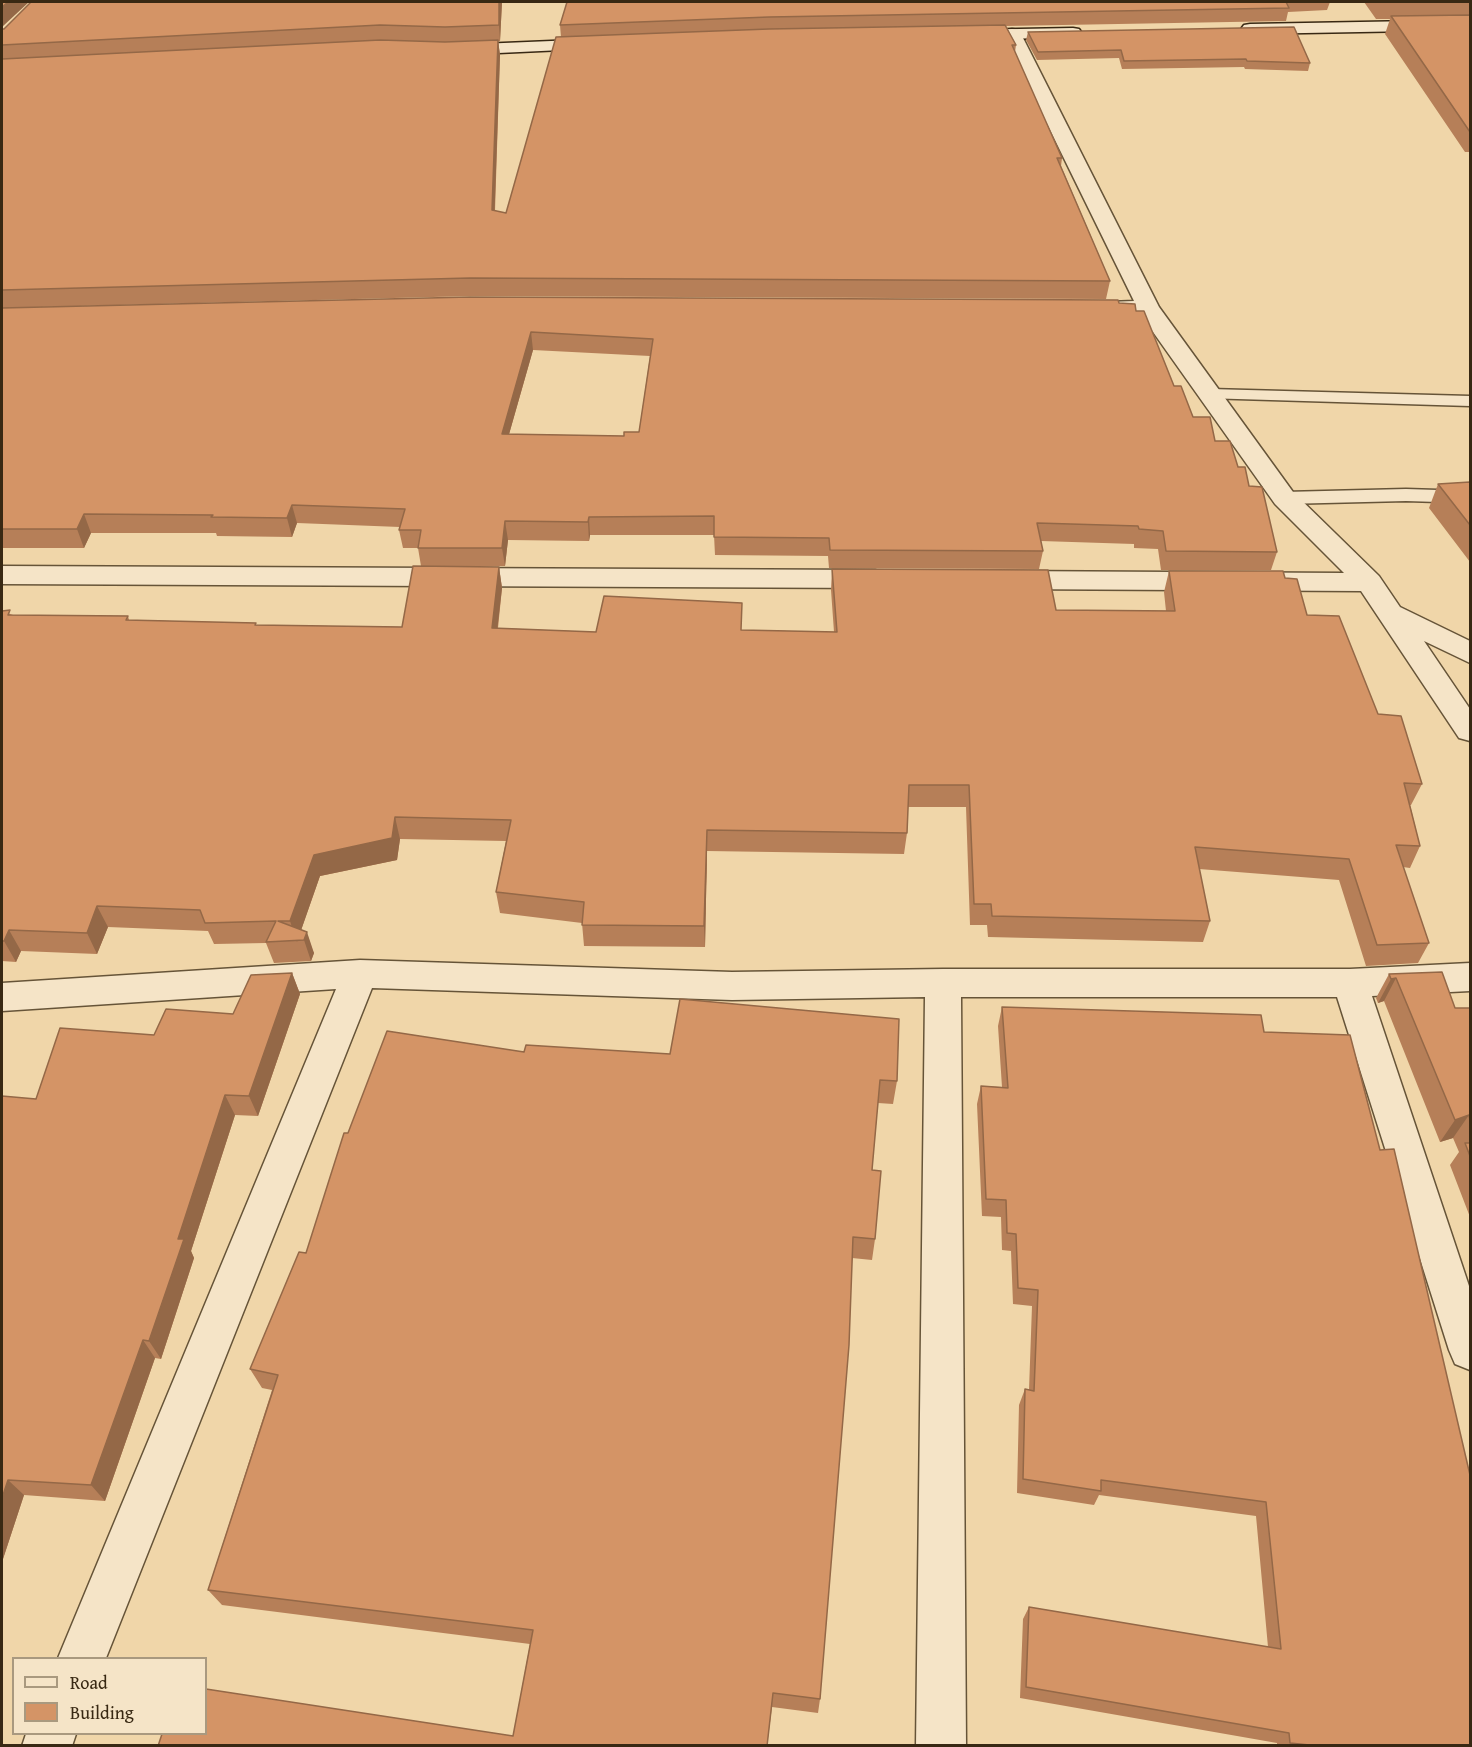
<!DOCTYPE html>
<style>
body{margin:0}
#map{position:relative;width:1472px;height:1747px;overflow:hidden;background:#f0d6a9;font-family:"Gentium Book Plus",serif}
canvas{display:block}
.frame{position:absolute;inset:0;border:3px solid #382813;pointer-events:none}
.legend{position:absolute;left:12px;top:1657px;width:195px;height:78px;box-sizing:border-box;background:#f5e4c7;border:2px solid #a9997f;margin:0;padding:8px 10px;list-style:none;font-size:18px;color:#382813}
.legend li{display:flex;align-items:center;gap:12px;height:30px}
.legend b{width:30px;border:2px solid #a9997f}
</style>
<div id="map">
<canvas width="1472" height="1747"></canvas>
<div class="frame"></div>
<ul class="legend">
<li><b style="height:8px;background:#f5e4c7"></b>Road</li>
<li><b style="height:16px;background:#d49466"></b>Building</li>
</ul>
</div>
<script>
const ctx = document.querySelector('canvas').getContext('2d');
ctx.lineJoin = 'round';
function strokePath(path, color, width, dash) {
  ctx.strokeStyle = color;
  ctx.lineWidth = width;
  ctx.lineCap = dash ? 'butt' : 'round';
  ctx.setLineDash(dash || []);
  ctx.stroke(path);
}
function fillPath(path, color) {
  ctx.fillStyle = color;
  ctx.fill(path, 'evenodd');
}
const service = new Path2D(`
 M1210,389L1470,396V406L1204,398L1201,394L1204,390Z
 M1406,489L1470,491V503L1406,501L1284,504L1277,502L1275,498L1277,494L1284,492Z`);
const minor = new Path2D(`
 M1012,29L1018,30L1021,34L1159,307L1293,492L1379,576L1400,607L1470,641V663L1424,641L1470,709V741L1459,738L1361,591L1004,589L994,586L990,580L994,574L1004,571L1344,573L1275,504L1141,315H1090L1082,313L1079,308L1082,303L1134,301L1003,34L1006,30Z
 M2,566L875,570L885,573L889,579L885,585L875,588L2,584Z
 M360,960L732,972L943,969H1350L1470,963V991L1372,996L1470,1289V1370L1455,1364L1449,1350L1337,997H961L966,1746H916L925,997L732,1000L372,988L106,1658H58L336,989L2,1011V983Z
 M26,1734H76L72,1746H22Z`);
const secondary = new Path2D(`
 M1470,20V30L1250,34L1244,33L1241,29L1244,25L1250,24Z
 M1073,28L1079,29L1082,33L1079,37L965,40L959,39L956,35L959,31L965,30Z
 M599,39L605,40L608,44L605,48L456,55L450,54L447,50L450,46L456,45Z`);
const wall = new Path2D(`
 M502,2L500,41H498L500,55L495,211L506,213L561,37L560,25L567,2H1330L1327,10L1288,12L1286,21L1006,26L1016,45L1015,52L1062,158L1061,166L1110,281L1106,299L472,296L2,308V29Z
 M1364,2H1470V152H1465L1385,34L1390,19H1376Z
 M1028,32L1310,63L1308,71L1245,69L1244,67L1122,69L1119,58L1037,60L1026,40Z
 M1119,303L1136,311L1174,386L1193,417L1238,467L1249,486L1277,552L1271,570H1161L1158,549L1134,548V544L1041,541L1043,551L1039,569L829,568L828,556L715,555L714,535H590L589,541L508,540L505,566H421L418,548H403L399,530L400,527L297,523L292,537L217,536L216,533H91L84,548H2V308ZM533,350L650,356L639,432L624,436L509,434Z
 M1470,482V562L1429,508L1438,484Z
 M499,567L502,588L498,628L596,632L742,630L834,632L831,590L832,569L1056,610L1166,611L1164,592L1169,571L1285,578L1307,615L1378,714L1422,784L1411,805H1410L1420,846L1410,868L1403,867L1429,943L1418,963L1366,966L1339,880L1199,869L1210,921L1203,942L988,937L987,925H970L966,807H908L907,833L904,854L707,851L705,947L584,946L582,923L500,913L496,892L506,841L400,839L397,860L320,876L301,930L314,953L311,961L274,963L266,943L214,944L208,931L108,927L97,954L21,951L16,962L2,961V611L13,615L128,616L129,620L256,623V625L402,627Z
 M292,973L300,994L258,1116L235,1115L191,1251L194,1258L161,1359L155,1358L105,1501L24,1495L2,1562L36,1099L154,1035L233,1014Z
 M1389,974L1455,1008H1470V1217L1450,1165L1459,1152L1453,1138L1440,1142L1384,1001L1378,1003L1376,998Z
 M1002,1007L1264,1032L1470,1746H1277V1743L1020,1698L1023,1619L1029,1607L1268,1647L1256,1516L1099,1495L1094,1505L1017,1493L1019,1405L1025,1389L1029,1390L1032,1306L1013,1304L1011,1251L1002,1250L1001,1217L982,1216L977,1104L981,1086L1002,1087L998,1026Z
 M524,1052L897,1081L893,1104L878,1103L872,1170L875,1239L872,1260L852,1258L820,1699L818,1713L772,1707L767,1746H158L513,1736L530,1644L222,1605L208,1590L272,1390L262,1388L250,1369L306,1253L348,1133Z`);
const shadedWall = new Path2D(`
 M8,2H29L2,27V7Z
 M499,2H502L500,41L499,25Z
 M498,40L500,55L494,228L492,210Z
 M531,332L533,350L504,452L502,434Z
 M292,505L297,523L292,537L287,518Z
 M84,514L91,533L84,548L77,529Z
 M589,517L590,535L589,541L588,522Z
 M505,521L508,540L505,566L502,548Z
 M499,567L502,588L495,649L492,628Z
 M395,817L400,839L397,860L320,876L297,942L290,921L314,855Z
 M707,830V851L705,947L704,926Z
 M97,906L108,927L97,954L87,933Z
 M9,930L21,951L16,962L4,941Z
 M307,932L314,953L311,961L304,940Z
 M292,973L300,994L258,1116L249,1096Z
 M1396,978L1384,1001L1378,1003L1391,979Z
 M225,1095L235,1115L191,1251L194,1258L161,1359L149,1341L178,1239Z
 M1469,1115L1453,1138L1440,1142L1455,1120Z
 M143,1340L155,1358L105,1501L91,1485Z
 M8,1480L24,1495L2,1562V1498Z`);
const building = new Path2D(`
 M2,2H8L2,7Z
 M31,2H499V25L445,27L380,25L2,45V29H4Z
 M567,2H1286L1289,8L769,17L560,25Z
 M1470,15V132L1391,16Z
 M1005,25L1016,45H1012L1062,158H1057L1110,281L470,278L2,290V59L380,40L445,42L498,40L492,210L506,213L556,37L769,29Z
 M1294,27L1310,63L1247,61L1246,59L1124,61L1121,50L1038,52L1028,32Z
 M470,297L1118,300L1119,303L1135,304L1136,311H1144L1174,386H1181L1193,417H1210L1215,441H1230L1238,467H1245L1249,486L1262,487L1277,552L1166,551L1163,531L1139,529L1138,526L1037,523L1043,551L830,550L829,538L714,537V516L589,517L588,522L505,521L502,548H418L421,530H399L405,509L292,505L287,518L211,517L213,515L84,514L77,529H2V308ZM531,332L653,339L639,432H624V436L502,434Z
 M1470,482V525L1438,484Z
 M413,566L499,567L492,628L596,632L604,596L742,603L741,630L837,632L832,569L1048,570L1056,610L1175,611L1169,571H1283L1285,578L1297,579L1307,615L1339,616L1378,714L1401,716L1422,784L1404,783L1420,846L1396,845L1429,943L1377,945L1349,859L1195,847L1210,921L992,916L991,904H974L969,785H909L907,833L707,830L704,926L582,925L584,902L496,892L511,820L395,817L392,838L314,855L290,921H278L307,932L304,940L266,942L276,921L205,923L200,910L97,906L87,933L9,930L4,941H2V611L10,610L8,615L128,616L126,620L256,623L255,625L402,627Z
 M1442,972L1455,1008H1470V1120L1469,1115L1455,1120L1396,978L1391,979L1389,974Z
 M292,973L249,1096L225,1095L178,1239H184L149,1341L143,1340L91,1485L8,1480L2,1498V1096L36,1099L60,1028L154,1035L166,1009L233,1014L251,975Z
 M680,999L899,1019L897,1081L880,1080L872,1170L881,1171L875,1239L853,1237L849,1345L820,1699L773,1693L767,1746H158L162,1734H206V1689L513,1736L533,1630L208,1590L278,1375L250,1369L299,1252L306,1253L344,1133H348L387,1031L524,1052L526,1045L670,1054Z
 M1002,1007L1261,1015L1264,1032L1350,1035L1380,1150L1394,1149L1470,1475V1746H1319L1290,1743L1289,1733L1026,1687L1029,1607L1281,1649L1266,1502L1101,1480V1491L1023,1479L1025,1389L1034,1391L1038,1290L1018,1288L1016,1234L1007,1233L1006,1200L986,1199L981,1086L1008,1088Z
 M1465,1143H1470V1156Z`);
strokePath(service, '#665438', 3);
strokePath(minor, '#665438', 3);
strokePath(secondary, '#382813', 3);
fillPath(service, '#f5e4c7');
fillPath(minor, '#f5e4c7');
fillPath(secondary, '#f5e4c7');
fillPath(wall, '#b67f58');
fillPath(shadedWall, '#946847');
fillPath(building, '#d49466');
strokePath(building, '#946847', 1.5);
</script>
